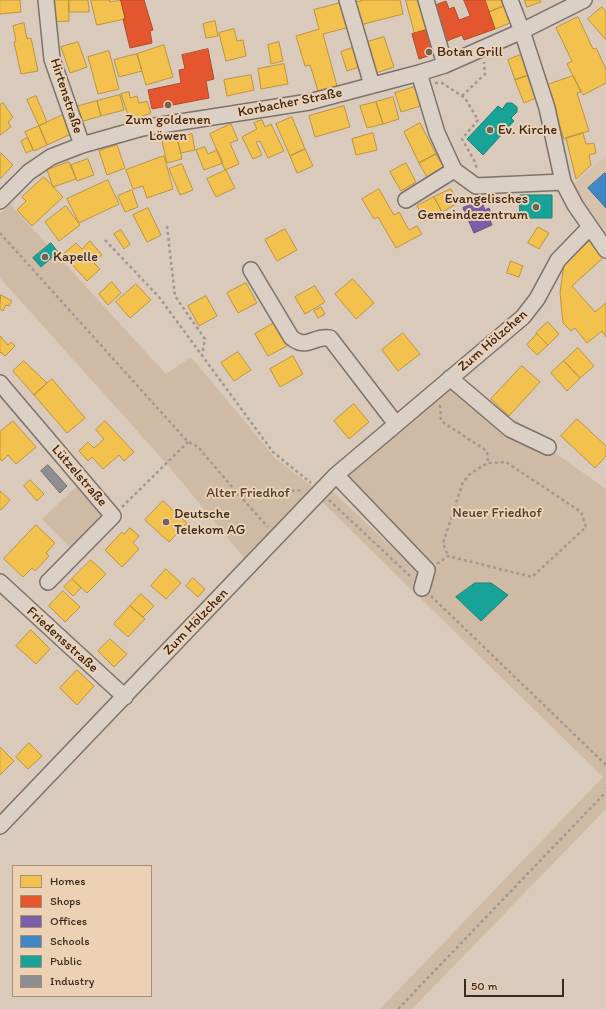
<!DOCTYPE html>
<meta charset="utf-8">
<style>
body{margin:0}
#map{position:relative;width:606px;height:1009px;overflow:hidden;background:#d9cabb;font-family:Itim,sans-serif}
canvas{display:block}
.legend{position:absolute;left:12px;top:865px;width:140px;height:132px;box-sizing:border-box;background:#edd1b4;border:1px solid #a68e78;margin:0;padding:5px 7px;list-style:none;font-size:12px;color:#3b2a1e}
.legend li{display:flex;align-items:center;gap:8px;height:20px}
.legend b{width:20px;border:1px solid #a68e78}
.scale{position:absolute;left:464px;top:979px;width:100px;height:18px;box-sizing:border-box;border:2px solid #3b2a1e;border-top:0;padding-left:5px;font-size:12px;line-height:14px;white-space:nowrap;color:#3b2a1e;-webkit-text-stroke:3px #edd1b4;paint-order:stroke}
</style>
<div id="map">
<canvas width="606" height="1009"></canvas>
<ul class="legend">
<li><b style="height:11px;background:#f2c14e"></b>Homes</li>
<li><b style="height:11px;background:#e4572e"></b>Shops</li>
<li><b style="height:11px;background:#7b5ea7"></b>Offices</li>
<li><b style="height:11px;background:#3f88c5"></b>Schools</li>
<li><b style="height:11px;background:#17a398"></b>Public</li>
<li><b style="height:11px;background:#8d8d92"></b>Industry</li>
</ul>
<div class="scale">50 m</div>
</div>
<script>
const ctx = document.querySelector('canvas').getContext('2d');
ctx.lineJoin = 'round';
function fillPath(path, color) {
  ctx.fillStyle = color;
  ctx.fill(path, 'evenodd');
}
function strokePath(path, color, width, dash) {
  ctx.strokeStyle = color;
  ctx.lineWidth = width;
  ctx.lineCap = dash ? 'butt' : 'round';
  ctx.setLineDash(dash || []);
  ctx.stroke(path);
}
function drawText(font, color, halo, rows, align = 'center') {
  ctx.font = font + ' Itim,sans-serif';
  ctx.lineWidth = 4;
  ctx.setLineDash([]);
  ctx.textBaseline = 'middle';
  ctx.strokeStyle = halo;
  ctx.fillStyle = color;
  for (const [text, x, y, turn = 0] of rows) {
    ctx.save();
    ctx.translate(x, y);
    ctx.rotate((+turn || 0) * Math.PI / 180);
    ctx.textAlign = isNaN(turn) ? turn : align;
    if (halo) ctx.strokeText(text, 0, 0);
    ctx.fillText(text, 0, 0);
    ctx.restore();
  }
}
const built = new Path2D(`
 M606,155V241L585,207L574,184Z`);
const green = new Path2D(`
 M10,204L166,374L191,357L274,457L314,488L247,561L166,463L0,278V214Z
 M457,384L606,489V809L412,1009H380L603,777L320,500L331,490L421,575L433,567L348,475Z
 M76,487L104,516L71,549L42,519Z`);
const homes = new Path2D(`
 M0,0H20L21,12L0,14Z
 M51,0H69V21L51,22Z
 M69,0H88L89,12H69Z
 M91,0H110V2L121,0L125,19L97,25Z
 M364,0H400L403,14L360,25L354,3Z
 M406,0H421L430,29L415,34Z
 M485,0H501L504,6L489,12Z
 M525,0H540L541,2L527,7Z
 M344,2L350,27L323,34L337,86L318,91L310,65L305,66L296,36L319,29L314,10Z
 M504,6L510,23L495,29L489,12Z
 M602,7L606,12V40L588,19Z
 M578,17L593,49L596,48L606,69V83L583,95L567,64L572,61L556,28Z
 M215,21L218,36L206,38L203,24Z
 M24,23L27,39L31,38L38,71L21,74L14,42L16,41L13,26Z
 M234,29L237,41L243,40L246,56L226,61L219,33Z
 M384,37L394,67L373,74L364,43Z
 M78,42L87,67L70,73L61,47Z
 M279,42L283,61L271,64L268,45Z
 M164,45L173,77L146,85L137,54Z
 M355,47L362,66L347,71L341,52Z
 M109,51L119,89L98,94L88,57Z
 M525,53L532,74L515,80L508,60Z
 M137,54L142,71L119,77L114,60Z
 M284,64L288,84L261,89L258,69Z
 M532,74L541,96L524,103L515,80Z
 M251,75L254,90L227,96L224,80Z
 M573,76L581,92L577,93L589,131L564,139L547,85Z
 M421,85L427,104L401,112L395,93Z
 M129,92L130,98L137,96L139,103L147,101L151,113L130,121L121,94Z
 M120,95L124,110L101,116L97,101Z
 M36,96L47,122L39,126L27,100Z
 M393,97L399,119L383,124L376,102Z
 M97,101L101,116L80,122L75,107Z
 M376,102L383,124L367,128L360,106Z
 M3,103L13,117L8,122L11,127L0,135V105Z
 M344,106L350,127L315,137L309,116Z
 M63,115L71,134L47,145L39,126Z
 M292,117L305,149L290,156L276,124Z
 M262,120L265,127L271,124L284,151L268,158L260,141L256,142L262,155L253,159L242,137L257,129L254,123Z
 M420,123L436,154L419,163L404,132Z
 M231,124L238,140L230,143L239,164L225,170L210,134Z
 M39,126L47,145L34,151L25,132Z
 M373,133L377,150L356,155L352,139Z
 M583,133L586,144L594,143L596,153L589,155L591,165L576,179L566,138Z
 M192,134L195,150L181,153L177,138Z
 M28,138L33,150L26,153L21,141Z
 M177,138L182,159L167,163L162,141Z
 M117,145L125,168L107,175L99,151Z
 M205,147L208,154L217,150L223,163L204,170L196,150Z
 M305,149L313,166L297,173L290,156Z
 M1,153L13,165L0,179V154Z
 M436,154L444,168L427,177L419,163Z
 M164,156L173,189L147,198L143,186L133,189L126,170Z
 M88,159L94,175L77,181L71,165Z
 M69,162L76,179L53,187L47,170Z
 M406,163L416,182L401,191L390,172Z
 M182,164L193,190L180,195L169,169Z
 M226,170L235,188L216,197L207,179Z
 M44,177L63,197L32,226L17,210L26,201L22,197Z
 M108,180L119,204L79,223L67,199Z
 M379,189L394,215L399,212L409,230L417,226L422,234L396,248L378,217L374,219L362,199Z
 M451,189L458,203L442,212L434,197Z
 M132,190L138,207L125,212L118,196Z
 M434,197L442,212L424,221L417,206Z
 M66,206L80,225L59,241L45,222Z
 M148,208L161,235L147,242L133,215Z
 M538,227L549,233L539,249L528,243Z
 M285,229L297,250L277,261L265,240Z
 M121,230L130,244L124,249L114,234Z
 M591,240L605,256L572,286L595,312L606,303V337L602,331L587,343L575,328L571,331L563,323L560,293L564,264Z
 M90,241L102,255L93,262L100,269L87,281L63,254L76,243L82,249Z
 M511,261L523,266L519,277L507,273Z
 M353,279L374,303L356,319L335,294Z
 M112,282L121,293L108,305L99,294Z
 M246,283L257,303L238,313L227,293Z
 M136,284L151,300L130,318L116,302Z
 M315,286L325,302L305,314L295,297Z
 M1,295L12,301L9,306L6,305L3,311L0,309Z
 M206,296L217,316L199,326L188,306Z
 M321,307L325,314L318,318L314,311Z
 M548,322L559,334L548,345L536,333Z
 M274,323L287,346L268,356L255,334Z
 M403,333L420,354L398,371L382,350Z
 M537,334L548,345L537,355L527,345Z
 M0,336L8,345L11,342L15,346L5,356L1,352L0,353Z
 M578,348L594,366L580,378L564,361Z
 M238,352L251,370L234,381L221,363Z
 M293,356L303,374L280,387L270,369Z
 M24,361L47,383L34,395L13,371Z
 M564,361L580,378L567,391L551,373Z
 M522,366L540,382L509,416L491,399Z
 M52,379L85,418L67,433L34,395Z
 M354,404L369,422L349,439L334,421Z
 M577,419L606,446V456L595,468L561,436Z
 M13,421L36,447L16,464L8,455L2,461L0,459V432Z
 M105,421L134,452L124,461L119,455L103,469L92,457L88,461L79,451L88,442L94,448L104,439L96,430Z
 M30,480L44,494L37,501L24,486Z
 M0,491L10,500L1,510L0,509Z
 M163,501L187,523L169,542L145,520Z
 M36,525L55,543L46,553L49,556L35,571L32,568L23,577L4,559Z
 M130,528L139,536L133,543L139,549L122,567L105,550L122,532L124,534Z
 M91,560L106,574L87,593L72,579Z
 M166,569L181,583L166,599L151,586Z
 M193,578L205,589L198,597L186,586Z
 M72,579L81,588L73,596L64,587Z
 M63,591L80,607L65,622L49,606Z
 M141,594L154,606L143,617L130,606Z
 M130,606L145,619L128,637L114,624Z
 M31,630L50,649L36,664L16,646Z
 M110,639L127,654L114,667L98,651Z
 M77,670L94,686L77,705L60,688Z
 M29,743L42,756L28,769L16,757Z
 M0,747L14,761L0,775Z`);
const shops = new Path2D(`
 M121,0H144L153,30L150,31L152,43L130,48L123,19H125Z
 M464,0H485L495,29L464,40L462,35L442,43L433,6L446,1L449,9L454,7L459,20L470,16Z
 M430,29L437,53L419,59L412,34Z
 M208,49L214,79L206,81L209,98L152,109L148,90L181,83L179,70L185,69L182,55Z`);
const offices = new Path2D(`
 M481,200L485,210L489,208L492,216L489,218L492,225L474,233L463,208Z`);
const schools = new Path2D(`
 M605,173L606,174V208L588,188Z`);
const public = new Path2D(`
 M507,103H512L517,107V112L511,118L514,121L483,155L467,139L498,106L502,109Z
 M520,195H552V218H520Z
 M51,243L58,252L41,267L33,258Z
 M475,583H491L508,595L481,621L456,597Z`);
const industry = new Path2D(`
 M48,465L67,486L60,493L41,471Z`);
const path = new Path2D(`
 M435,83H442L465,98L478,120L462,139L475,162L477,170
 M462,96L485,74L484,62
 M167,226L175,296L205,339L202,355
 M0,233L188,442L197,446L239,495L302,490
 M105,240L159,297L273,452L311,483
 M440,405L441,421L487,451L488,463
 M239,495L268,527
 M329,500L411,577
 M122,507L188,442
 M437,564L448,556L532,577L586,527L581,512L506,462L488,463L471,473L463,482L443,543L448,556
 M431,596L606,765
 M398,1009L606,792`);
const minor = new Path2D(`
 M46,0L52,59L82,145
 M347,0L372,85
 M426,0L445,65
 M510,0L522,31L547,108L563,182L575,205L606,250
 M419,73L437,133L454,170L476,186L563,182
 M406,200L454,170
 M0,201L29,172L51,157L82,145L142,128L309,102L419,73L445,65L522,31L584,0
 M251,270L291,337C307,351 313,335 330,338L396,424
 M450,378L510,429L548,447
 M0,383L113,516L48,582
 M336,475L427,570L422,588
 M0,582L125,697
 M0,826L336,475L523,317L537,299L558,260L590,227`);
const markers = [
 [429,52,4,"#726255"],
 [168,105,4,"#726255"],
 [490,130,4,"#726255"],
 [536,207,4,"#726255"],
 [45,257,4,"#726255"],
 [166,522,4,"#726255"]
];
const poiNames = [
 ["Botan Grill",437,52],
 ["Zum goldenen",168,120,"center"],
 ["Löwen",168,136,"center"],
 ["Ev. Kirche",498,130],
 ["Evangelisches",528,199,"right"],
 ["Gemeindezentrum",528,215,"right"],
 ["Kapelle",53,257],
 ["Deutsche",174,514],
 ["Telekom AG",174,530]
];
const streetNames = [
 ["Hirtenstraße",66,96,72],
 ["Korbacher Straße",290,103,-11],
 ["Zum Hölzchen",493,341,-41],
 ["Lützelstraße",79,476,49],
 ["Zum Hölzchen",196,622,-46],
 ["Friedensstraße",62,640,42]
];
const parkNames = [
 ["Alter Friedhof",248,493],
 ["Neuer Friedhof",497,513]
];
fillPath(built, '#d7c2ac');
fillPath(green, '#cfbaa6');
fillPath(homes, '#f2c14e');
strokePath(homes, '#bb9440', 1);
fillPath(shops, '#e4572e');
strokePath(shops, '#b14a29', 1);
fillPath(offices, '#7b5ea7');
strokePath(offices, '#684e7e', 1);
fillPath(schools, '#3f88c5');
strokePath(schools, '#3e6c93', 1);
fillPath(public, '#17a398');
strokePath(public, '#227f73', 1);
fillPath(industry, '#8d8d92');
strokePath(industry, '#746f6f', 1);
strokePath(minor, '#7d736a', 18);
strokePath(path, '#a1988f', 2.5, [3, 3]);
strokePath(minor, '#dad0c5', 15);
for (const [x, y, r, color] of markers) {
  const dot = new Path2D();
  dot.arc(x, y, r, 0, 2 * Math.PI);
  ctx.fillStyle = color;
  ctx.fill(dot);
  strokePath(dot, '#edd1b4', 1.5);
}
drawText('14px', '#3b2a1e', '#edd1b4', poiNames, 'left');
drawText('14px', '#3b2a1e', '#edd1b4', streetNames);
drawText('14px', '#503e30', '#edd1b4', parkNames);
</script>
